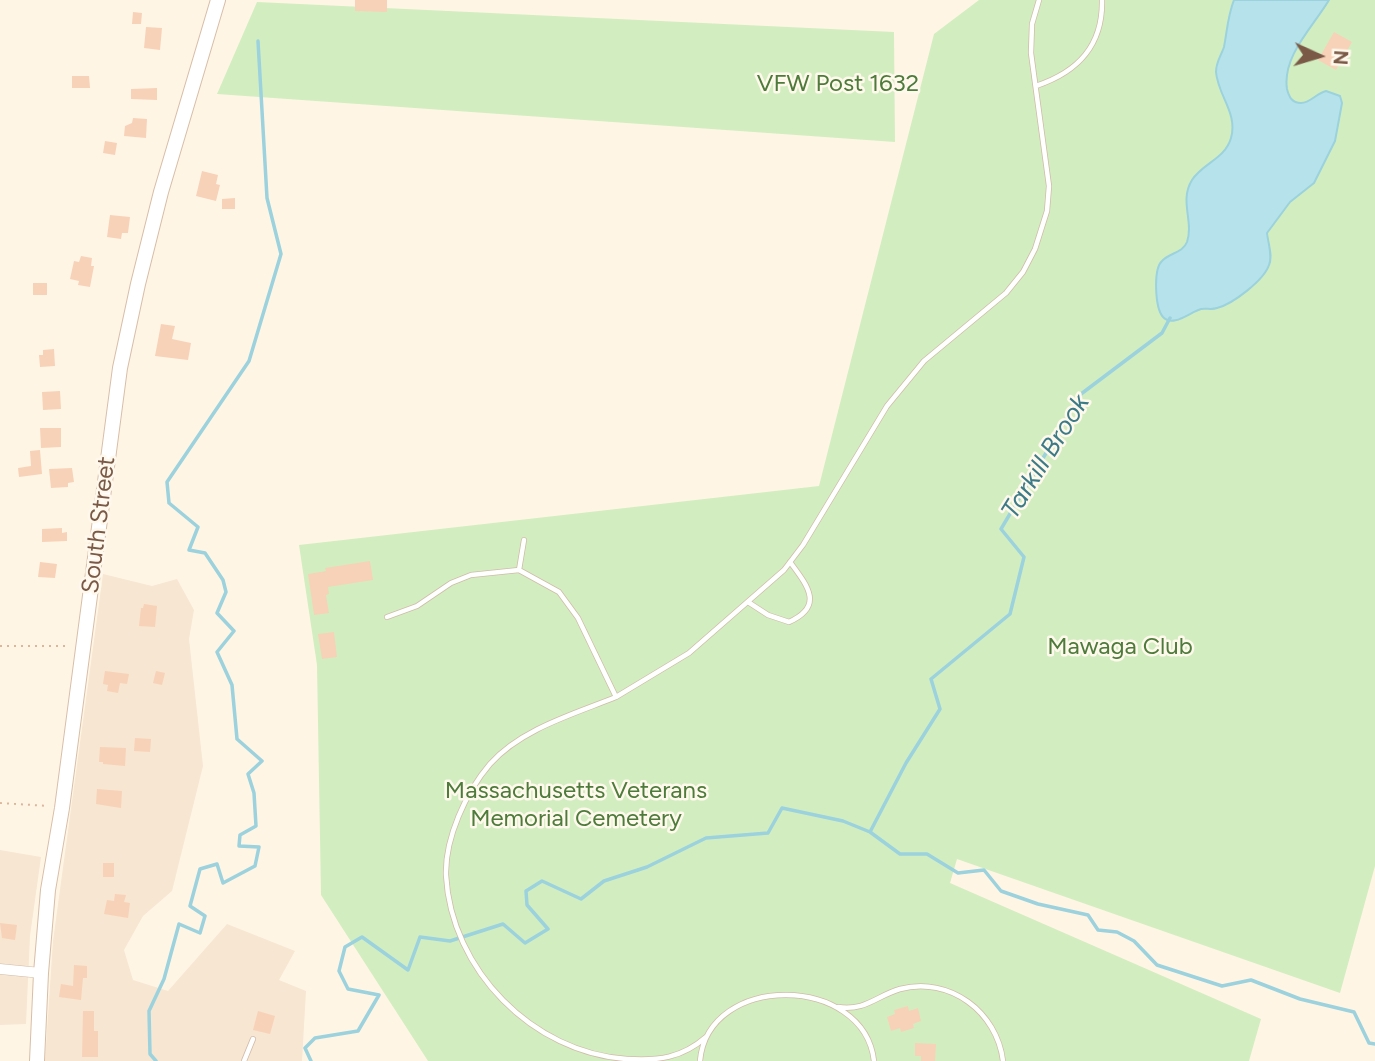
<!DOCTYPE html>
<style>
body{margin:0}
#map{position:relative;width:1375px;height:1061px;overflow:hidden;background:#fff5e4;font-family:Figtree,sans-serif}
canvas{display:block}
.north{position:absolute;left:1284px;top:21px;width:70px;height:70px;-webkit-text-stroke:5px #fff8ec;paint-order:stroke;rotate:94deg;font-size:19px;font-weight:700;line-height:28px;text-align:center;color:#7a5946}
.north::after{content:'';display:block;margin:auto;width:24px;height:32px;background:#7a5946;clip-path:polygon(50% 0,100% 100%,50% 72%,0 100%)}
</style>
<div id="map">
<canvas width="1375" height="1061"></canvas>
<div class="north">N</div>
</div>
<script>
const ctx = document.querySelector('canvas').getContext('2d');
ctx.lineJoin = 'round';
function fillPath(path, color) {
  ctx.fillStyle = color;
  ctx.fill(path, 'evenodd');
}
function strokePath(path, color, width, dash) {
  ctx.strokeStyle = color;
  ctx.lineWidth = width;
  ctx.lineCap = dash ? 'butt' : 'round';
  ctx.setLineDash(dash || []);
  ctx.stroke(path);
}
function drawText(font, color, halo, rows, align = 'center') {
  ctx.font = font + ' Figtree,sans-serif';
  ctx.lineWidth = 5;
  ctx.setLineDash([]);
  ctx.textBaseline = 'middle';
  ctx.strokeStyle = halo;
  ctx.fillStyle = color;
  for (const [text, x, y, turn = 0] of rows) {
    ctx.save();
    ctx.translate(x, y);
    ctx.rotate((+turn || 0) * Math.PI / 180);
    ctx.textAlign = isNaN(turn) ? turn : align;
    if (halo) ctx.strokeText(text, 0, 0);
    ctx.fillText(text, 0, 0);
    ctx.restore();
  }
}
const residential = new Path2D(`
 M103,574L152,586L177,579L194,610L189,639L203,766L172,891L143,916L124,950L133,980L168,991L227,924L295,951L279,980L306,991L302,1061H45L53,941Z
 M0,850L41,857L30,936L26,1024L0,1025Z`);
const green = new Path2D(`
 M979,0H1375V866L1340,993L957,859L950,883L1261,1019L1249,1061H428L321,895L317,665L299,545L819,486L934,34Z
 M257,2L894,32L895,142L217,94Z`);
const water = new Path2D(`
 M1234,0H1329C1313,27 1282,56 1287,89C1289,97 1292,103 1301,103C1310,103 1317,93 1326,91L1340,96L1342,103L1335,141L1314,183L1290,202L1267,233C1268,243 1273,256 1269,265C1264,280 1233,304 1217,308C1212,310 1206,308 1201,309C1190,312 1173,328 1163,317C1155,308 1153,269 1162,261C1169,253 1183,253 1187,242C1194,221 1179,201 1192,180C1203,163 1225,159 1231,138C1238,113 1218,96 1216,72C1216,62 1221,56 1224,47C1227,31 1228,15 1234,0Z`);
const stream = new Path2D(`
 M870,832L906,763L940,709L931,679L1010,614L1024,557L1001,529L1081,394L1162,333L1170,318
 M156,1061L150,1054L149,1011L164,979L179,924L200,933L205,916L190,906L200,869L217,864L223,883L255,866L259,847L239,846L240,835L256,826L254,793L248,774L262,761L237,739L232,685L217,652L234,631L217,613L226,592L223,580L205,553L189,550L198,527L169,503L167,482L249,361L281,254L267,198L258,41
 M311,1061L305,1048L315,1038L358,1031L379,995L348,989L339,971L345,947L362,937L408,970L420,937L450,941L503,924L525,943L548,929L527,905L526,891L542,881L581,899L604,881L647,867L706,838L768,833L782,808L843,821L870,832L900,854H927L958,873L984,870L1001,891L1038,904L1088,915L1098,930L1117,932L1134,941L1157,965L1222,986L1251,980L1300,999L1354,1012L1369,1043L1375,1044`);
const building = new Path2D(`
 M355,0H387V12L355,11Z
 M133,12L142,13L141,24H132Z
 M146,27L162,28L160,50L144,48Z
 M1334,32L1352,42L1336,70L1318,60Z
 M72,76H89L90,88H72Z
 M157,88V100L131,99V89Z
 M133,118L147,119L146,138L124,136L125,126L132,123Z
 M105,141L117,143L115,155L103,153Z
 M202,171L218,175L216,184L220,185L216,201L196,196Z
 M235,198V209H222V199Z
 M110,215L130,217L128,233H122L121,239L107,237Z
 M81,256L92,258L91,266H94L90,287L78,285L79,281L70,279L74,261L79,262Z
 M33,283H47V295H33Z
 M161,324L175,326L172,339L191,343L188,360L155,356Z
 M54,349L55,366L40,367L39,355H43V350Z
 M60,391L61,409L43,410L42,392Z
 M40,428H61V447L41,448Z
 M40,450L42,474L19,477L18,468L31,466L30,451Z
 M72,468L74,482L68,483V487L51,488L49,469Z
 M62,528V533L67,532V541L42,542V529Z
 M370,561L373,580L328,587L329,594L326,595L329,613L314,615L308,574L326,571L325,568Z
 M40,562L57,564L55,578L38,577Z
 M144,604L157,606L155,627L139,626L141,608H143Z
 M334,632L337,657L322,659L318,634Z
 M105,671L129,674L127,684L120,683L118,693L107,691L108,685L103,684Z
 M156,671L165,673L162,685L153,683Z
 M135,738L151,739L150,752L134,751Z
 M100,747L126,748L125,766L103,764V762H99Z
 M97,789L122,791L121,808L96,804Z
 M103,863H114V877H103Z
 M115,894L126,895L124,902L130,903L128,918L104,914L107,900L114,901Z
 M0,923L17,925L15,940L2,938Z
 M74,965L87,966V978H83L81,1000L59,997L61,984L73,986Z
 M908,1006L909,1011L918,1008L921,1021L913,1024L914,1028L901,1032L900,1028L891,1031L887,1017L895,1014L894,1010Z
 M83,1011H94V1031H98V1057H82Z
 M258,1011L275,1016L270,1034L253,1030Z
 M915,1043L936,1044L935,1061H921V1056H915Z`);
const path = new Path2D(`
 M0,646H68
 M0,803L48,806`);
const lane = new Path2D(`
 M1036,86C1078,72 1103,46 1102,0
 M524,540L519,570L559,592L578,618L616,697L689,653L784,570L803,545L887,406L924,361L1006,293L1023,272L1035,249L1047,211L1049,186L1031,53L1032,24L1039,0
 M748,602L768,615L789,622C825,606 807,585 790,562
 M387,617L417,606L451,583L471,575L519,570
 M616,697C574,714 521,729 490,764C466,792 445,838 446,875C451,970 533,1053 627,1059C658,1061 682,1058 706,1037
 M838,1007C866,1011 876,996 900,989C950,976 997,1012 1003,1061
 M244,1061L253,1039
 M700,1061C708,972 864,974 874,1061`);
const street = new Path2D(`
 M0,969L41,973`);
const secondary = new Path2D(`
 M37,1061L41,973L48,890L62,808L120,368L138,284L161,192L218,0`);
const parkNames = [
 ["VFW Post 1632",838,84],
 ["Mawaga Club",1120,647],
 ["Massachusetts Veterans",576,791],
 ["Memorial Cemetery",576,819]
];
const streetNames = [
 ["South Street",99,525,-83]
];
const waterNames = [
 ["Tarkill Brook",1046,457,-58]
];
fillPath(residential, '#f7e6d1');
fillPath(green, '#d2eec0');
fillPath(water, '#b6e2eb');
strokePath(water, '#9bd2dd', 2);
strokePath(stream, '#9bd2dd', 3.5);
fillPath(building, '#f7d2b8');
strokePath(lane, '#d1bba8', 6);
strokePath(street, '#d1bba8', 11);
strokePath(secondary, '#d7bea8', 16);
strokePath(path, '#dcb59b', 2, [2, 5]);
strokePath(lane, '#fff', 4.5);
strokePath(street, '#fff', 10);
strokePath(secondary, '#fff', 14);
drawText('24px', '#4c7b3a', '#fff8ec', parkNames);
drawText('24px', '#7a5946', '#fff8ec', streetNames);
drawText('italic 26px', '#3b7b88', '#fff8ec', waterNames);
</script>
